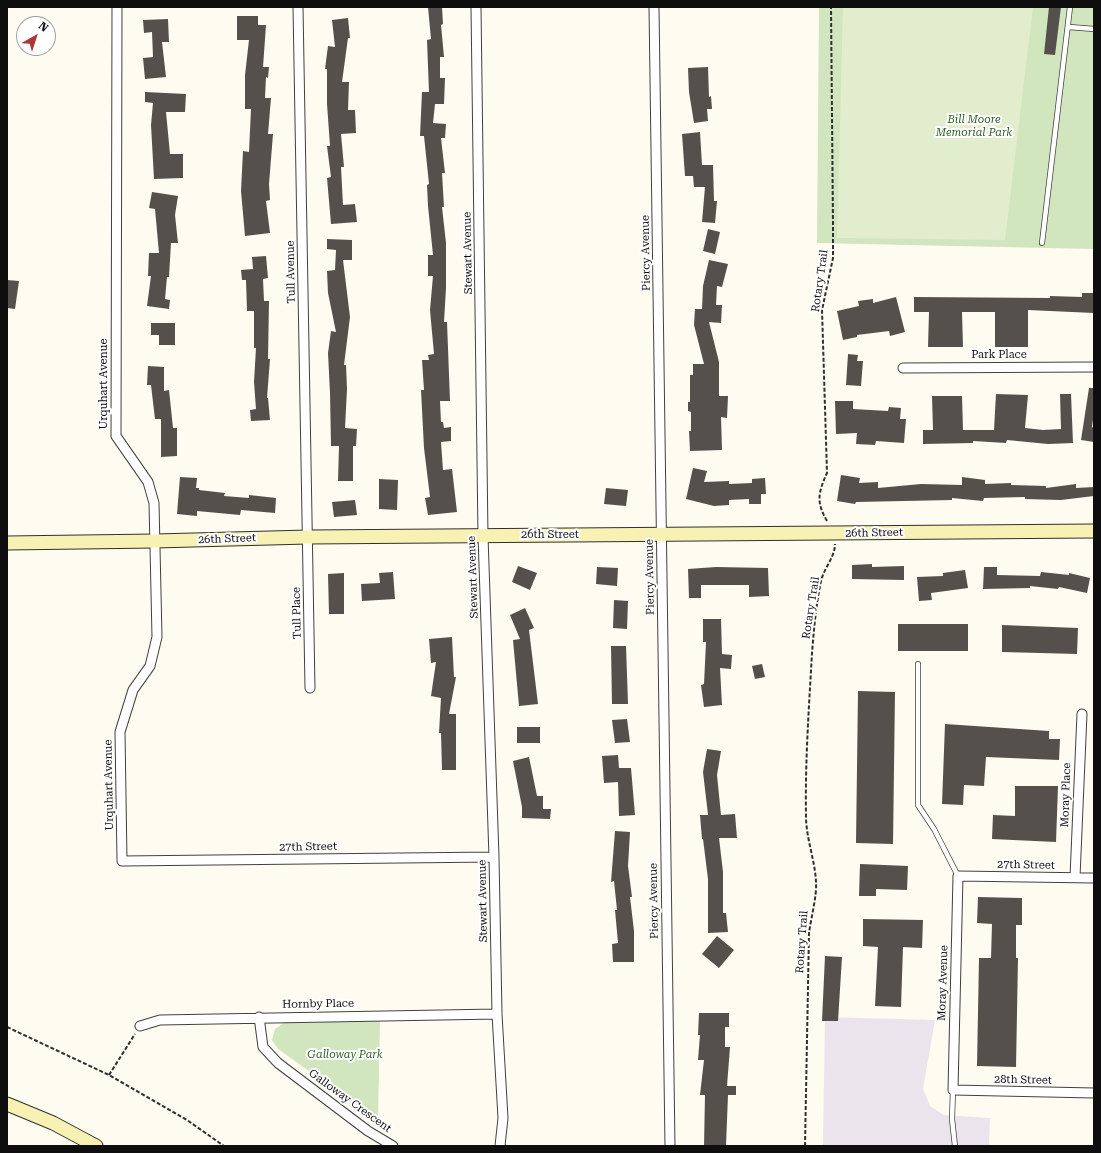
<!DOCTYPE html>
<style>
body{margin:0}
#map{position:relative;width:1101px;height:1153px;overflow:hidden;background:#fefbf1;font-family:"Roboto Serif",serif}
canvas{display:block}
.frame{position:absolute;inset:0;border:8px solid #0e0e0e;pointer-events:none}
.north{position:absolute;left:16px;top:16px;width:40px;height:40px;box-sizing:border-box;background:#fff;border:1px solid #9f9f9f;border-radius:50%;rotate:39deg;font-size:11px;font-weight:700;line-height:16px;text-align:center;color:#0e0e0e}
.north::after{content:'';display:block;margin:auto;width:14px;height:18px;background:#b13436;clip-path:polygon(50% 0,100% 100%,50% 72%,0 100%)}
</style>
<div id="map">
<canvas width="1101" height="1153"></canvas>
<div class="frame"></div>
<div class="north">N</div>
</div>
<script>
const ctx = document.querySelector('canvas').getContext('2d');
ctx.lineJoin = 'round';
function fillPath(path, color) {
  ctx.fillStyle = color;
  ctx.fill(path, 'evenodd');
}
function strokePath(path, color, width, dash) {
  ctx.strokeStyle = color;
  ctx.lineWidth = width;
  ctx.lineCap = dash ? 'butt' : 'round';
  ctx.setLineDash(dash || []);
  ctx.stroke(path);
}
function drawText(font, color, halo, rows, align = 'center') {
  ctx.font = font + ' "Roboto Serif",serif';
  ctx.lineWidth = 4;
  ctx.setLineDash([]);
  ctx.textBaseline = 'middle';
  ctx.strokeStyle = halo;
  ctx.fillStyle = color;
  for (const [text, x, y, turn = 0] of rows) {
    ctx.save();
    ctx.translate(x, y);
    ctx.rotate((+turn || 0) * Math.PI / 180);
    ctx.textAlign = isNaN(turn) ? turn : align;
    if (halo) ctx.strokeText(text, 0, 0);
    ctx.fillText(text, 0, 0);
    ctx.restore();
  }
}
const industrial = new Path2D(`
 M825,1017L935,1020L923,1089L930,1106L944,1115L990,1118L989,1146H823Z`);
const green = new Path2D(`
 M819,7H1094V249L817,243Z
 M380,1021L378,1120L278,1049L272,1040L275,1029L284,1023Z`);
const pitch = new Path2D(`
 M843,7H1033L1005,240L837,238Z`);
const building = new Path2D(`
 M428,7H442L443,24L441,25L444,57H440V78H445L444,104H435L433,123L446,124L445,138H441L445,173H442L444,207H442L446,243V288L444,322H447L450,401H440L441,422H443L444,428L451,427V441L441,442L443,470L452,469L457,512L428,515L425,498L430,497L424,448L421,390H424L422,360H429L428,355L434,354L430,310L433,276H428V255H433L428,206L427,185L429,184L424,136H420L422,92H429L427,40L431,39Z
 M1049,7H1061L1055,55L1044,54Z
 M237,16H258V25H266L263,67H269L268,78L266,77L265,98H271L268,134H273L269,184L270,200L266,201L270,233L245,236L241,191L243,151L249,152L251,109H245V75L249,40H237Z
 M348,18L350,38H348L342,82H349L348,110H355L356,133L341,134L344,167H341L343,205L355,204L357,222L331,224L327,178L331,177L327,146H330L327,104V69H325L328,46L335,47L332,20Z
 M168,19L169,42H162L166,77L145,79L143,58L153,57L152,32L144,33L143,20Z
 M708,67L709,97L711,96L712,109H707L708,121L694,123L689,92L688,68Z
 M145,92L186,94L185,112H166L170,154H183V178L154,179L151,125L153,103L145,102Z
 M700,132L702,165H713L714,201H717L715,223L702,222L705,187H694L693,176H685L682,134Z
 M152,192L178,196L175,215L178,243H171L169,277H167L165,299L170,300L169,309L147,306L151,276H148L149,253H159L155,209L149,208Z
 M708,229L720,232L715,254L703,251Z
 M327,239L352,240V260H343L350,317L344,365H346L347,389L345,428L357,429L356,446H353V481H338L339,446H331L330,393L328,353L331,331L336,332L328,293L327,271L335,270L336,250L327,249Z
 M266,256L268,278L263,279L264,301H269L268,359H270L267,398H268L270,420L251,421L250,410L256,409L254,382L256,348H254V311H247L246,280H242L241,270L253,269L252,257Z
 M709,260L728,264L722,287L717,286L716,305H722L721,323L709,322L719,362V396H728L727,418L721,417L722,450L690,451L689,431H691V412L688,411V402H690V375H693V364H704L694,325L695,309H702L703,286Z
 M7,280L19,281L15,309L7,308Z
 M1082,293H1094V313L1028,310V347H995V312H962L963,347H928L929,312H914V297L1050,298V296L1082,297Z
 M896,297L905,332L890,336L889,331L857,335V337L843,340L837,311L859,306L858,301L873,299V303Z
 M151,323H175V345H159V335H151Z
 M848,354L858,355L857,361H863L861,386L846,385Z
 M148,366L164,367V391L169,390L173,428H177V456L161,457V419H155L151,385H147Z
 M1089,388H1094V412L1092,427L1094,428V442L1081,440Z
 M996,394L1028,395L1025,428L1043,430L1061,429L1060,394H1071L1073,443L1048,444L1007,440L1006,443L973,441V443L923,444V430H933L932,396H962L963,430H994Z
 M835,401H853V409L888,411L889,407L901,408L900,419H906L904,443L876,441L875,445L856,444L857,433L836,434Z
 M693,468L707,471L704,482L729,481V484L752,483V479L765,478L766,494H761V504H749V499L729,500V505L714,506L686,499Z
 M841,475L860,478L859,483L878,482V488L921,484L962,485V477L985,480V484L1011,483V485L1046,486V488L1076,484V488L1094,487V496L1061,500L1025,499V497L984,498L983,501L952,498V500L856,502L855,504L837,501Z
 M180,477L197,478L196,488H199V490L225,493L224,496L249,498V495L276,498L275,513L241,510L240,515L197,511V516L177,514Z
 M379,479L398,480L397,510L379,509Z
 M606,488L628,490L626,506L604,504Z
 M355,500L357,515L334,517L332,502Z
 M872,564V567L904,566V580L852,579V565Z
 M518,566L537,573L530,590L512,582Z
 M597,567L618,568L617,586L596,584Z
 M716,567L768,568L769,596L749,597V585H701V598H689L688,569Z
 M984,567H997V575L1040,576L1041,572L1069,575V573L1090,578L1087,593L1059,587L1058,589L1030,586V588L983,589Z
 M965,570L968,588L931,593L932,600L919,601L917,577L943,576V573Z
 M393,572L395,599L362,601L361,584L380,583L379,573Z
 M344,573V614H329L328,574Z
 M614,600L628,601L627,629L613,628Z
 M525,608L534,628L529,630L538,704L519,706L513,640L520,639L510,615Z
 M703,619H721L722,654L732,655L731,669L720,668L722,705L704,707L701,685L704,684L706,642H703Z
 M898,624H968V651H898Z
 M1002,625L1078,628L1077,654L1002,652Z
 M452,637L454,677H456L449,714H456V770H442L441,733H439L441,698L431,696L436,662L431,663L429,639Z
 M611,646H626L628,704H612Z
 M762,664L765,677L755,679L752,666Z
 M858,691L895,692L893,844L856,843Z
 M627,719L630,742L615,743L612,720Z
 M945,724L1049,731V739H1060L1059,760L986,757L984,786L964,785L963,805L942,804Z
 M517,727H540V743H517Z
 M707,749L721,751L717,775L721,815L735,814L737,838H719L723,872V913H726L728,932L708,933V879L703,839H702L700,815H708L703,772Z
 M618,755L619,768H631L635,815L619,816L618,782L604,783L602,756Z
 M529,757L537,796H543V809H551L550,819L522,818V807L513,761Z
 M1015,786H1058L1056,842L992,839L993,815L1015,816Z
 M615,831L630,832L628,866L632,897H630L634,931V962H613L612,944L618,943L615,910H617L614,881L611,882Z
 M860,864L908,866L907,890L876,889V896H859Z
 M978,897L1022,898V925H1016V958H1018L1016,1067L977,1066L979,958H991L992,924L977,923Z
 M863,919L923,920L922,948L903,947L901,1007L875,1006L878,947L863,946Z
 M717,936L734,950L719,968L702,954Z
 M825,956L842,957L838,1021H822Z
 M699,1013H729V1027H725V1047H730L727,1086H736V1095H728L726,1146H704L705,1095H700L704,1060H698L700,1035H698Z`);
const path = new Path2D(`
 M827,521C816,502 818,493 827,473L822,310L833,258V224L831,7
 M7,1027L109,1075L187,1120L224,1146
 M109,1075L135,1034
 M805,1146L809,933C811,918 817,896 816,882C815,860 806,838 806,816C805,762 809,707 812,653C814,629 816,604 821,581C824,568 835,557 835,544`);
const lane = new Path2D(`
 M1069,27L1094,29
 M1042,243L1070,7
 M918,664V805L934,829L958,876
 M953,1090L952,1119L955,1146`);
const street = new Path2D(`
 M117,7L116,436L148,482L154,503L157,637L150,666L133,690L120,732L122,861L494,857
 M298,7L310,688
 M476,7L483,536L494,857L497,1014L503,1118L500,1146
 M654,7L670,1146
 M903,368L1094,367
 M1075,877L1082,714
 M1094,878L958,876L953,1090L1094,1093
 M259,1017L263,1047L278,1063L368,1131L393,1146
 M140,1026L160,1020L497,1014`);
const secondary = new Path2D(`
 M7,543L155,541L308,537L1094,531
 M7,1104L53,1123L96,1146`);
const parkNames = [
 ["Bill Moore",974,120],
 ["Memorial Park",974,133],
 ["Galloway Park",345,1055]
];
const streetNames = [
 ["Stewart Avenue",468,253,-91],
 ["Piercy Avenue",646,253,-91],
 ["Tull Avenue",291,272,-91],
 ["Rotary Trail",820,281,-82],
 ["Park Place",999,355],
 ["Urquhart Avenue",104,384,-90],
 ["26th Street",874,533,-1],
 ["26th Street",550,535],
 ["26th Street",227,539,-2],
 ["Stewart Avenue",473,577,-92],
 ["Piercy Avenue",650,577,-91],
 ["Rotary Trail",811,608,-81],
 ["Tull Place",297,613,-91],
 ["Urquhart Avenue",109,785,-91],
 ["Moray Place",1066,795,-88],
 ["27th Street",308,847,-1],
 ["27th Street",1026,865,1],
 ["Stewart Avenue",483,901,-91],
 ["Piercy Avenue",654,901,-91],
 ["Rotary Trail",802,942,-86],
 ["Moray Avenue",943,983,-88],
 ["Hornby Place",318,1004,-1],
 ["28th Street",1023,1080,1],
 ["Galloway Crescent",350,1101,36]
];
fillPath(industrial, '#ebe4ec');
fillPath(green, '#d1e5be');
fillPath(pitch, '#e2edce');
fillPath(building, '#56504c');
strokePath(lane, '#414141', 6);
strokePath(street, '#414141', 11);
strokePath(secondary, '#303030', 15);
strokePath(path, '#303030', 2, [4, 2]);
strokePath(lane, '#fff', 4.5);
strokePath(street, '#fff', 9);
strokePath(secondary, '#f7f1b3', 13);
drawText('italic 11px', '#306025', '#fff', parkNames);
drawText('11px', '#0e0e0e', '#fff', streetNames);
</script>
